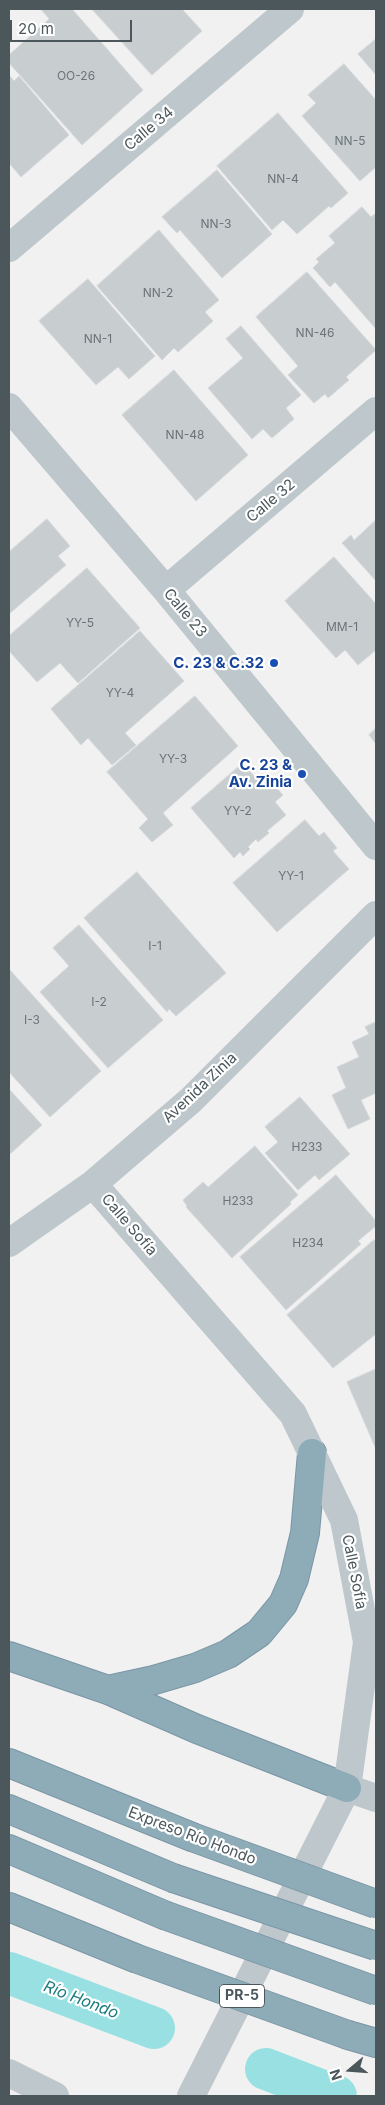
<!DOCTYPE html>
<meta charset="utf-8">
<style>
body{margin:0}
#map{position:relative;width:385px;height:2105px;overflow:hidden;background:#f2f1f1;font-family:Inter,sans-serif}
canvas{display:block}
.frame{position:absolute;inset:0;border:10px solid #4b575b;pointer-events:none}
.north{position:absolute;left:325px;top:2045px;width:50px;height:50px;-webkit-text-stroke:4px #fff;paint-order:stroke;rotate:252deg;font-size:14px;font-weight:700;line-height:20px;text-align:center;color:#4b575b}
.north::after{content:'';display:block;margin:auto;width:18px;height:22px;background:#4b575b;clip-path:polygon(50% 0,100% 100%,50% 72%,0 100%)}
.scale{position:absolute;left:10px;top:20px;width:122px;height:22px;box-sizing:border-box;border:2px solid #4b575b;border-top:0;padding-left:6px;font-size:15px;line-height:18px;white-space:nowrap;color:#4b575b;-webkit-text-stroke:4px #fff;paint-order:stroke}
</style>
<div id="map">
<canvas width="385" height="2105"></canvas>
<div class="frame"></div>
<div class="north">N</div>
<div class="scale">20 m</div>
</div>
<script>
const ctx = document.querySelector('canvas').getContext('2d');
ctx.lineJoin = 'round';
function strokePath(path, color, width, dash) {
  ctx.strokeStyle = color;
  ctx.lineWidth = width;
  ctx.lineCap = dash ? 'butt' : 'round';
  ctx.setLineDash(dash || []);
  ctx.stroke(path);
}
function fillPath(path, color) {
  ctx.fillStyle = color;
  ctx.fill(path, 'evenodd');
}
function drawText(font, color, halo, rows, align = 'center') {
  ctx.font = font + ' Inter,sans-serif';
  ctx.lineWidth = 4.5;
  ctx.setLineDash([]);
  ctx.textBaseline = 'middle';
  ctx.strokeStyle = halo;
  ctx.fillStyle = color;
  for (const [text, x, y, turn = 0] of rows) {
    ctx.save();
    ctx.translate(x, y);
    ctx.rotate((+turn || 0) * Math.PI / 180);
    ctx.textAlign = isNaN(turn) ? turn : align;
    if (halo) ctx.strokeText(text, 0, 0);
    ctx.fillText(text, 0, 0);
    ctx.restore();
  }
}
const canal = new Path2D(`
 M9,1973L154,2028
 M266,2069L336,2096`);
const building = new Path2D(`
 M41,9H72L143,90L82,145L9,63V55L49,19Z
 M92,9H182L202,31L152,75Z
 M376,39V75L358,54Z
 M344,64L376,100V167L360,181L302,116L316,103L308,95Z
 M9,75L14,81L19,76L69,135L21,177L9,163Z
 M278,113L348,193L331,208L329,206L297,234L283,220L272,230L217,166Z
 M217,170L272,234L222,278L180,230L177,233L162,217Z
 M362,207L371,217L376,213V329L335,282L330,287L313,268L319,262L316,259L335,243L329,236Z
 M159,230L219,300L205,312L213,321L178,352L174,348L162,360L97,286Z
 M307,272L376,350L346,377L349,380L328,398L325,394L314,403L288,375L298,366L256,317Z
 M88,279L155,356L129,379L118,367L96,385L39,321Z
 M241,326L301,395L286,408L294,419L272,438L263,429L252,439L208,388L243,358L226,339Z
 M174,370L248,455L196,501L122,415Z
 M47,519L70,546L58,556L66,565L9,614V552Z
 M376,520V581L342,543L351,535L354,540Z
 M334,557L376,604V650L358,665L345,650L336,658L285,601Z
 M87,568L140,628L78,683L60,663L37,682L10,652L9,654V636Z
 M140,631L184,681L125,733L136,745L112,765L88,738L81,745L51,709Z
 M195,696L238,746L163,813L173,825L152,842L139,828L148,819L107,772Z
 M376,728V744L369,735Z
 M243,763L258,781L265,775L283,795L275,802L286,815L267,831L269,833L258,842L256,839L248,847L250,849L243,856L240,852L234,858L191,808Z
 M305,820L319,836L324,832L337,848L333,851L349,869L277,932L233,883Z
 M137,872L226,973L176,1016L169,1009L167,1012L84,918Z
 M79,925L163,1020L108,1068L40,992L69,966L53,948Z
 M9,969L101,1071L50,1117L9,1072Z
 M376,1022V1093L361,1100L370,1119L348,1129L332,1095L346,1088L337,1067L359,1057L352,1042L369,1034L365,1027Z
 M9,1089L42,1125L9,1155Z
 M300,1097L350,1154L319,1180L315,1175L298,1190L265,1153L278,1142L265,1127Z
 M255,1146L298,1195L290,1202L291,1204L232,1258L186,1207L187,1206L183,1200L203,1182L208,1187Z
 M336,1175L376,1221V1226L358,1241L361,1244L286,1310L240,1257Z
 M374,1240L376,1242V1334L333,1368L287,1315Z
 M376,1369V1446L375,1447L347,1382Z`);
const minor = new Path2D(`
 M9,248L290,9
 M9,407L166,590L376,846
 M166,590L376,411
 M93,1184L293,1414L344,1520L367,1642L347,1788L191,2096
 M9,1243L93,1184L191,1100L376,915
 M347,1788L376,1798
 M9,2073L55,2096`);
const highway = new Path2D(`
 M9,1656L108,1690L154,1680L195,1668L228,1654L259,1633L283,1604L294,1579L305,1533L312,1453
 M108,1690L197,1729L347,1788
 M9,1763L192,1837
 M9,1809L173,1878
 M9,1849L164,1915
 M9,1907L135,1958
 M348,2035L376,2043`);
const highwayBridge = new Path2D(`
 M192,1837L376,1904
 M173,1878L376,1946
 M164,1915L376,1991
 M135,1958L348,2035`);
const markers = [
 [274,663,5,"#1a4fb4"],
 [302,774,5,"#1a4fb4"]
];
const numberNames = [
 ["OO-26",76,76],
 ["NN-5",350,141],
 ["NN-4",283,179],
 ["NN-3",216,224],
 ["NN-2",158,293],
 ["NN-46",315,333],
 ["NN-1",98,339],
 ["NN-48",185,435],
 ["YY-5",80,623],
 ["MM-1",342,627],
 ["YY-4",120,693],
 ["YY-3",173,759],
 ["YY-2",238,811],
 ["YY-1",291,876],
 ["I-1",155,946],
 ["I-2",99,1002],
 ["I-3",32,1020],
 ["H233",307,1147],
 ["H233",238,1201],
 ["H234",308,1243]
];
const shields = [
 [242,1996,45]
];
const shieldNames = [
 ["PR-5",242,1996]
];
const streetNames = [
 ["Calle 34",149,129,-40],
 ["Calle 32",271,501,-40],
 ["Calle 23",185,613,50],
 ["Avenida Zinia",200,1088,-43],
 ["Calle Sofía",129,1225,49],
 ["Calle Sofía",354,1572,79],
 ["Expreso Río Hondo",192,1836,21]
];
const transitNames = [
 ["C. 23 & C.32",264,663],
 ["C. 23 &",292,765],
 ["Av. Zinia",292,782]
];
const waterNames = [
 ["Río Hondo",81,2000,21]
];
strokePath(canal, '#98e0e1', 42);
fillPath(building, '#c8cdcf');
strokePath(building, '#d5d8db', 1);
strokePath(highway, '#7a96a4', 30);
strokePath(minor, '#bec7cb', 28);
strokePath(highway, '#8eabb8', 28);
strokePath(highwayBridge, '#7a96a4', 30, []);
strokePath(highwayBridge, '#8eabb8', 28);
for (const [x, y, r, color] of markers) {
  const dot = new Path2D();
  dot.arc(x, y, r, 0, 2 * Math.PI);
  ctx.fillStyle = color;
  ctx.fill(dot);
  strokePath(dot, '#fff', 2);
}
drawText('12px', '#6a7478', null, numberNames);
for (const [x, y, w] of shields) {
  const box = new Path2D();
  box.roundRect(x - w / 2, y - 11.5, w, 23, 4);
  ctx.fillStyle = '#fff';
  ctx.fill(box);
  strokePath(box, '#4b575b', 1);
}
drawText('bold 14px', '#4b575b', null, shieldNames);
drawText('15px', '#4b575b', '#fff', streetNames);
drawText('bold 15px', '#164399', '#fff', transitNames, 'right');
drawText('italic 16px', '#1c7d7f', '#fff', waterNames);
</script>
